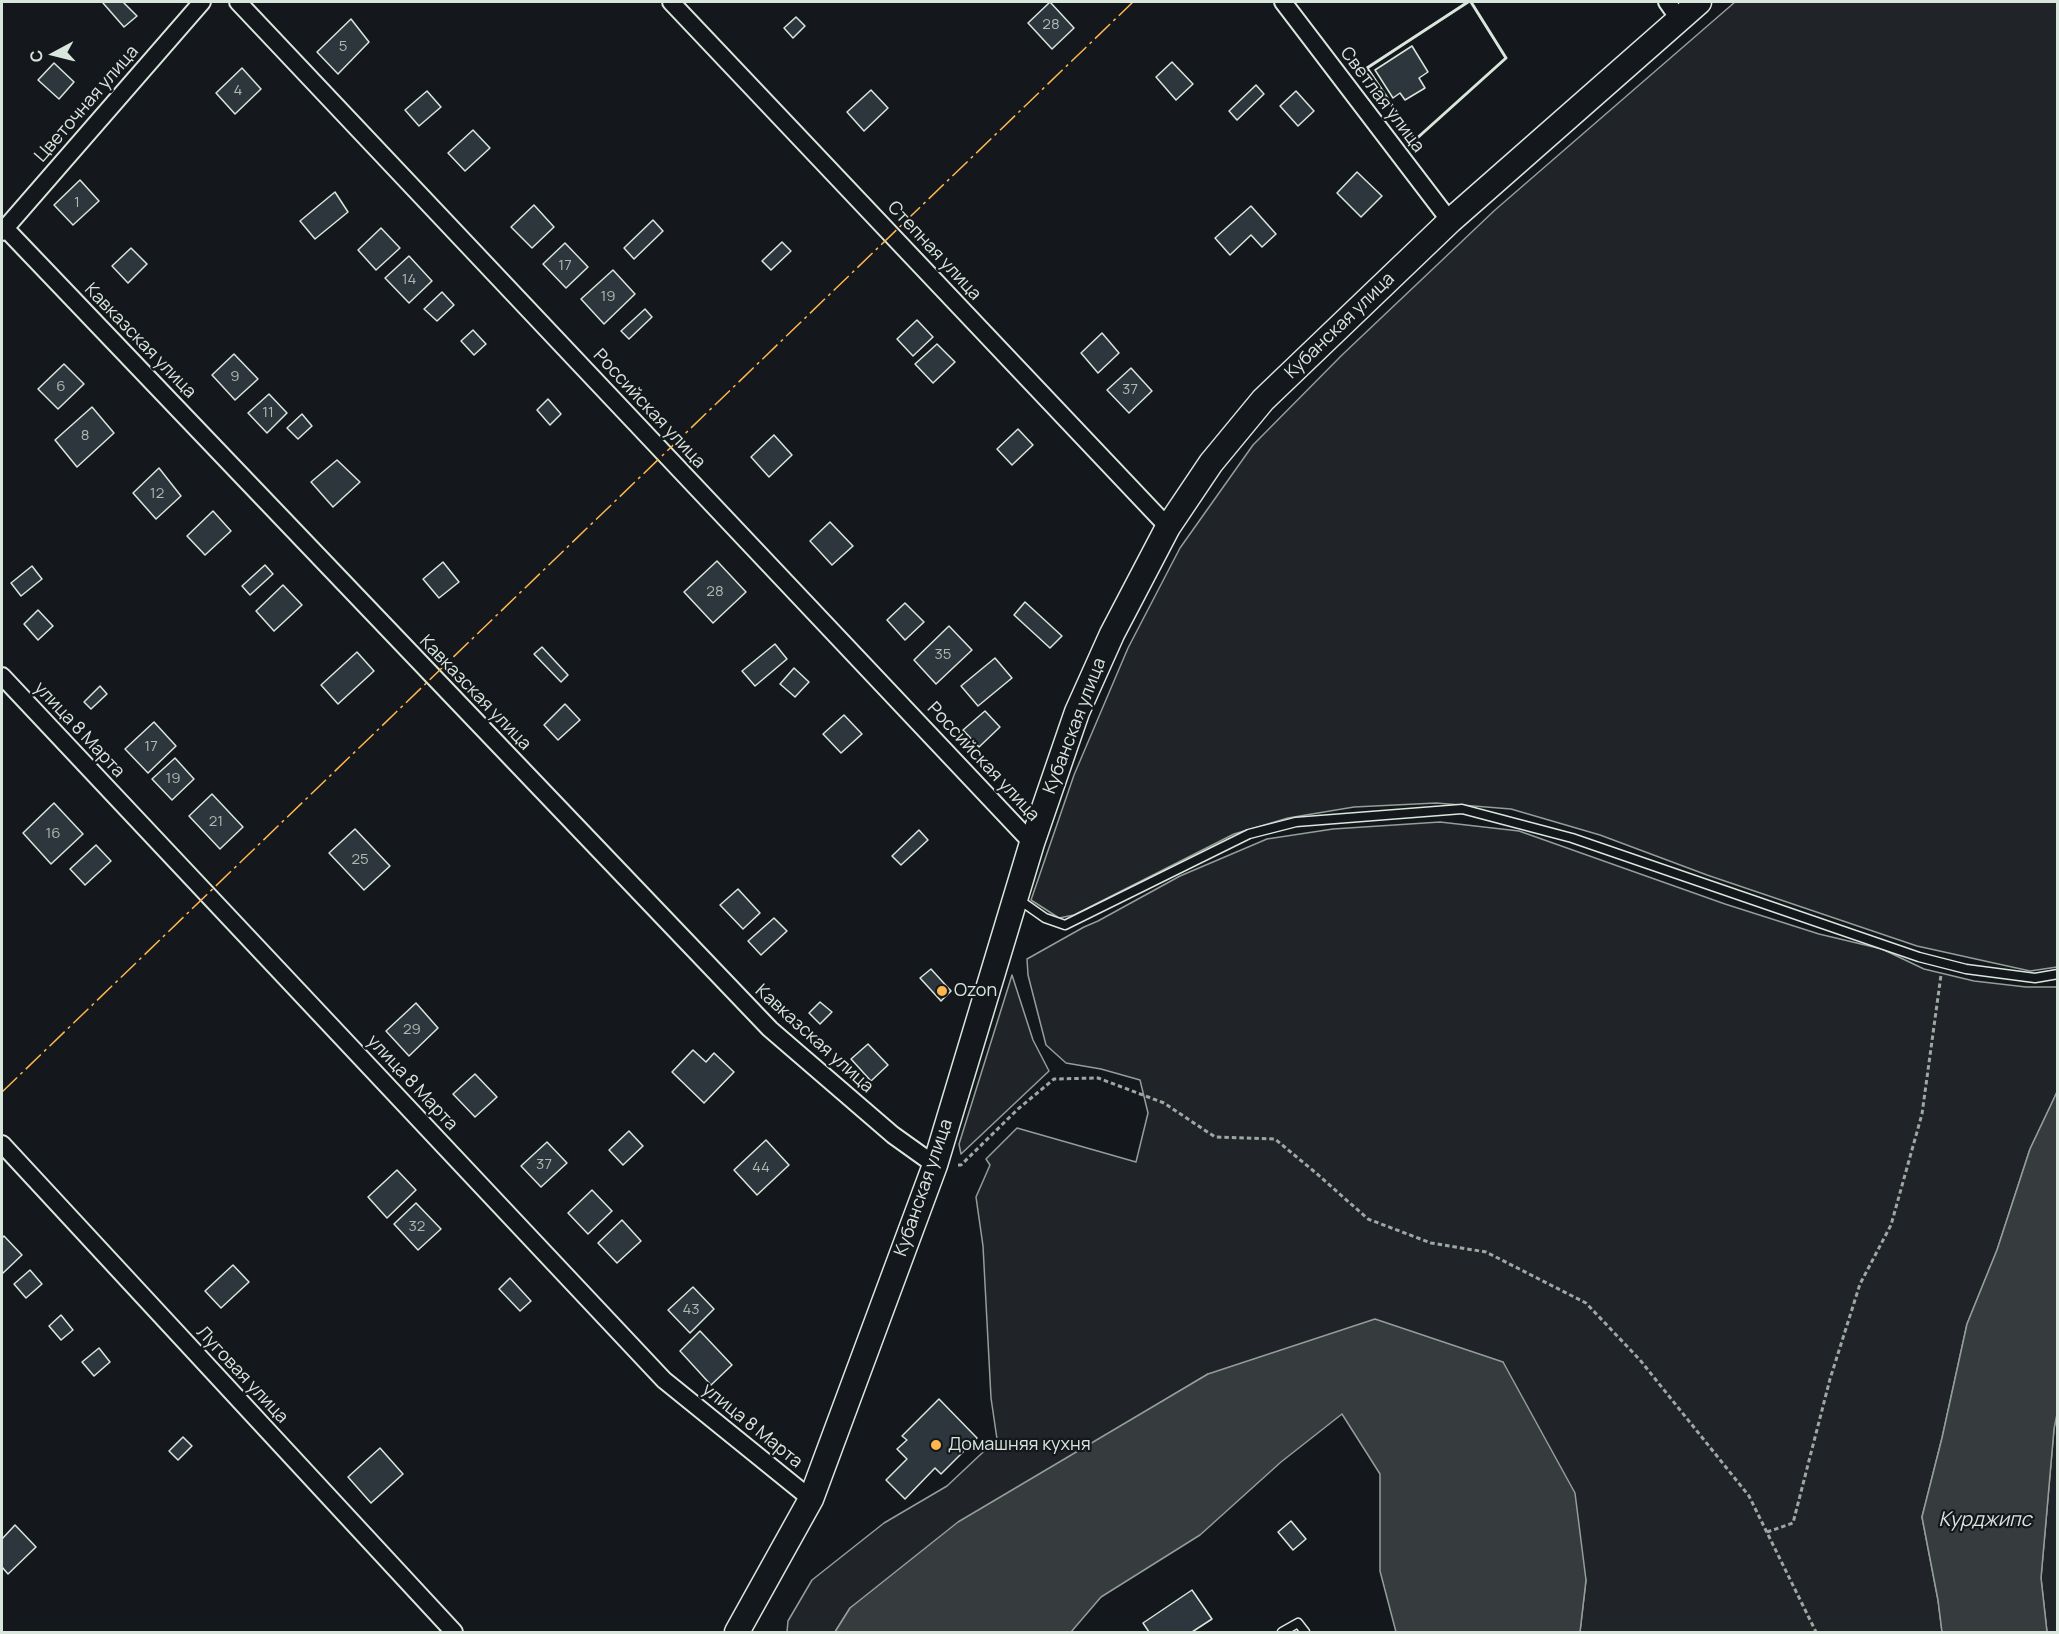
<!DOCTYPE html>
<meta charset="utf-8">
<style>
body{margin:0}
#map{position:relative;width:2059px;height:1634px;overflow:hidden;background:#14181c;font-family:Manrope,sans-serif}
canvas{display:block}
.frame{position:absolute;inset:0;border:3px solid #d8e6dc;pointer-events:none}
.north{position:absolute;left:24px;top:24px;width:60px;height:60px;-webkit-text-stroke:4px #14181c;paint-order:stroke;rotate:263deg;font-size:16px;font-weight:700;line-height:24px;text-align:center;color:#d8e6dc}
.north::after{content:'';display:block;margin:auto;width:21px;height:27px;background:#d8e6dc;clip-path:polygon(50% 0,100% 100%,50% 72%,0 100%)}
</style>
<div id="map">
<canvas width="2059" height="1634"></canvas>
<div class="frame"></div>
<div class="north">С</div>
</div>
<script>
const ctx = document.querySelector('canvas').getContext('2d');
ctx.lineJoin = 'round';
function fillPath(path, color) {
  ctx.fillStyle = color;
  ctx.fill(path, 'evenodd');
}
function strokePath(path, color, width, dash) {
  ctx.strokeStyle = color;
  ctx.lineWidth = width;
  ctx.lineCap = dash ? 'butt' : 'round';
  ctx.setLineDash(dash || []);
  ctx.stroke(path);
}
function drawText(font, color, halo, rows, align = 'center') {
  ctx.font = font + ' Manrope,sans-serif';
  ctx.lineWidth = 4.5;
  ctx.setLineDash([]);
  ctx.textBaseline = 'middle';
  ctx.strokeStyle = halo;
  ctx.fillStyle = color;
  for (const [text, x, y, turn = 0] of rows) {
    ctx.save();
    ctx.translate(x, y);
    ctx.rotate((+turn || 0) * Math.PI / 180);
    ctx.textAlign = isNaN(turn) ? turn : align;
    if (halo) ctx.strokeText(text, 0, 0);
    ctx.fillText(text, 0, 0);
    ctx.restore();
  }
}
const green = new Path2D(`
 M1735,2H2057V967L2030,971L1917,946L1707,875L1600,835L1511,809L1436,803L1354,807L1288,818L1234,834L1074,915L1059,918L1031,900L1074,775L1128,648L1180,548L1253,445L1342,355L1495,210Z
 M1440,822L1519,831L1725,904L1819,934L1882,949L1924,969L1974,981L2026,987H2057V1092L2030,1149L1997,1250L1967,1324L1942,1438L1922,1517L1938,1600L1942,1632H1580L1586,1580L1503,1362L1208,1374L1090,1445L850,1608L835,1632H787L788,1621L812,1580L884,1523L947,1486L997,1439L991,1398L983,1246L976,1197L990,1165L986,1159L1017,1128L1136,1162L1148,1113L1140,1080L1101,1069L1066,1063L1046,1045L1028,975L1027,959L1084,927L1098,921L1180,876L1267,839L1333,829Z
 M1012,975L1033,1040L1049,1071L961,1154L959,1144Z
 M2057,1409L2058,1632H2047L2041,1578L2054,1429Z`);
const water = new Path2D(`
 M2057,1092L2058,1409L2054,1429L2041,1578L2047,1632H1942L1938,1600L1922,1517L1942,1438L1967,1324L1997,1250L2030,1149Z
 M1375,1319L1503,1362L1575,1493L1586,1580L1580,1632H1396L1380,1571V1474L1342,1414L1281,1462L1200,1535L1101,1597L1071,1632H835L850,1608L958,1522L1208,1374Z`);
const building = new Path2D(`
 M104,2H123L137,16L124,27L103,3Z
 M1050,2L1074,28L1052,49L1028,23Z
 M796,17L805,26L793,38L784,28Z
 M351,19L369,42L338,74L317,52Z
 M1412,46L1428,72L1419,78L1425,88L1405,100L1400,93L1393,98L1375,70Z
 M1172,62L1193,84L1176,100L1156,77Z
 M54,63L74,82L59,99L38,80Z
 M242,68L261,89L235,114L216,93Z
 M1256,85L1264,94L1237,120L1229,111Z
 M871,90L888,108L864,131L847,112Z
 M427,91L441,107L419,126L405,110Z
 M1296,91L1314,111L1298,126L1280,106Z
 M473,130L490,148L465,171L448,153Z
 M1357,172L1382,196L1361,217L1337,193Z
 M80,180L99,201L73,225L54,205Z
 M335,192L348,212L315,239L300,221Z
 M534,205L554,227L532,248L511,227Z
 M1251,206L1276,234L1262,247L1251,235L1230,255L1215,238Z
 M653,220L663,231L634,259L624,248Z
 M381,228L400,248L376,270L358,250Z
 M782,242L791,251L771,270L762,261Z
 M565,243L588,267L566,288L543,264Z
 M131,248L147,264L128,283L112,266Z
 M409,256L432,281L409,303L385,278Z
 M613,270L635,294L604,324L581,299Z
 M442,292L454,305L437,321L424,309Z
 M645,309L652,317L629,339L621,331Z
 M917,320L933,337L913,356L897,339Z
 M473,330L486,344L474,355L461,341Z
 M1102,333L1119,353L1098,373L1081,353Z
 M937,344L955,362L933,383L915,364Z
 M234,354L258,379L235,400L212,375Z
 M64,364L84,384L58,409L38,389Z
 M1131,368L1152,391L1129,413L1107,390Z
 M269,394L287,413L267,433L248,413Z
 M548,399L561,414L550,425L537,410Z
 M92,407L114,433L77,467L55,440Z
 M302,414L312,426L298,439L287,428Z
 M1018,429L1033,445L1012,465L997,449Z
 M774,435L792,455L769,477L751,457Z
 M337,460L360,482L333,507L311,482Z
 M159,468L181,496L156,519L133,493Z
 M213,511L231,531L205,555L187,536Z
 M830,522L853,546L832,565L810,541Z
 M717,561L746,592L713,623L684,592Z
 M443,562L459,582L439,598L423,579Z
 M265,565L273,574L250,595L242,586Z
 M32,566L42,579L21,596L11,583Z
 M283,585L302,605L274,631L256,611Z
 M1025,602L1062,636L1050,648L1014,615Z
 M905,603L924,622L905,640L887,620Z
 M38,610L53,626L38,640L24,624Z
 M949,626L972,650L936,684L914,660Z
 M775,644L787,659L755,686L742,671Z
 M542,647L568,675L561,682L534,654Z
 M357,652L374,671L338,704L321,685Z
 M995,658L1012,678L978,706L961,686Z
 M794,668L809,682L795,697L780,684Z
 M100,686L107,694L91,709L84,702Z
 M565,704L580,720L558,740L544,725Z
 M985,711L1000,727L979,747L963,730Z
 M844,715L862,734L841,753L823,734Z
 M154,722L176,746L148,773L125,749Z
 M175,758L194,779L172,800L152,779Z
 M212,794L243,827L220,849L189,816Z
 M54,803L83,834L51,864L23,833Z
 M355,829L390,866L364,890L329,853Z
 M919,830L928,840L901,865L892,856Z
 M96,845L111,861L85,885L70,869Z
 M738,889L760,913L743,929L720,905Z
 M774,918L787,931L761,955L748,941Z
 M931,969L951,991L941,1001L920,978Z
 M820,1002L832,1012L820,1024L809,1013Z
 M416,1003L438,1028L409,1056L386,1031Z
 M868,1044L888,1065L871,1081L851,1059Z
 M693,1050L706,1062L714,1053L734,1072L704,1103L672,1072Z
 M475,1074L497,1097L475,1117L453,1094Z
 M629,1131L643,1146L623,1165L609,1150Z
 M766,1140L789,1165L757,1195L734,1170Z
 M547,1142L567,1163L541,1187L521,1166Z
 M397,1170L416,1190L387,1218L368,1197Z
 M592,1190L612,1211L588,1234L568,1213Z
 M416,1203L441,1229L418,1250L394,1224Z
 M622,1220L641,1241L617,1263L598,1243Z
 M4,1236L22,1255L2,1274V1238Z
 M233,1265L249,1282L221,1308L205,1291Z
 M30,1270L42,1284L26,1298L14,1284Z
 M510,1278L531,1301L520,1311L499,1289Z
 M693,1287L714,1309L690,1333L668,1310Z
 M61,1315L73,1330L61,1340L49,1326Z
 M700,1331L732,1365L711,1385L680,1351Z
 M99,1348L110,1362L94,1376L82,1362Z
 M939,1399L977,1438L941,1474L935,1468L905,1499L886,1480L907,1459L897,1449L907,1440L902,1436Z
 M183,1437L192,1446L178,1460L169,1451Z
 M380,1448L403,1474L371,1503L348,1477Z
 M1291,1521L1306,1539L1293,1550L1278,1532Z
 M15,1525L36,1547L8,1574L2,1567V1539Z
 M1192,1590L1212,1619L1192,1632H1149L1143,1623Z`);
const path = new Path2D(`
 M958,1165H961L1018,1109L1054,1079L1098,1078L1164,1103L1215,1137L1275,1139L1316,1173L1368,1219L1431,1243L1486,1252L1586,1303L1640,1360L1749,1496L1816,1632
 M1767,1532L1793,1523L1830,1379L1860,1284L1891,1225L1922,1114L1941,975`);
const service = new Path2D(`
 M1018,899L1045,918L1065,925L1249,834L1296,822L1462,809L1572,838L1919,957L1966,969L2035,978L2058,974
 M1282,1632L1298,1623L1305,1632`);
const minor = new Path2D(`
 M238,2L1032,843
 M671,2L1168,527
 M1283,2L1450,221
 M1667,2L1679,19
 M5,228L770,1029L893,1135L935,1165
 M2,232L202,2
 M2,676L664,1380L811,1499
 M2,1144L454,1632`);
const secondary = new Path2D(`
 M737,1632L811,1499L935,1165L1032,843L1077,712L1112,634L1168,527L1211,463L1263,400L1450,221L1699,2`);
const wall = new Path2D(`
 M1468,2L1367,68L1415,140L1506,58L1471,2`);
const power = new Path2D(`
 M2,1092L1133,2`);
const markers = [
 [942,991,6,"#ffb74d"],
 [936,1445,6,"#ffb74d"]
];
const numberNames = [
 ["28",1051,25],
 ["5",343,47],
 ["4",238,91],
 ["1",77,203],
 ["17",565,266],
 ["14",409,280],
 ["19",608,297],
 ["9",235,377],
 ["6",61,387],
 ["37",1130,390],
 ["11",268,413],
 ["8",85,436],
 ["12",157,494],
 ["28",715,592],
 ["35",943,655],
 ["17",151,747],
 ["19",173,779],
 ["21",216,822],
 ["16",53,834],
 ["25",360,860],
 ["29",412,1030],
 ["37",544,1165],
 ["44",761,1168],
 ["32",417,1227],
 ["43",691,1310]
];
const streetNames = [
 ["Светлая улица",1382,100,53],
 ["Цветочная улица",87,104,-49],
 ["Степная улица",934,251,47],
 ["Кубанская улица",1340,326,-44],
 ["Кавказская улица",140,341,46],
 ["Российская улица",649,409,47],
 ["Кавказская улица",475,693,46],
 ["Кубанская улица",1075,726,-69],
 ["улица 8 Марта",79,730,47],
 ["Российская улица",983,762,47],
 ["Кавказская улица",814,1039,42],
 ["улица 8 Марта",412,1083,47],
 ["Кубанская улица",924,1188,-71],
 ["Луговая улица",242,1375,47],
 ["улица 8 Марта",752,1426,39]
];
const poiNames = [
 ["Ozon",954,991],
 ["Домашняя кухня",948,1445]
];
const waterNames = [
 ["Курджипс",1985,1520]
];
fillPath(green, '#202428');
strokePath(green, '#939e99', 1.5);
fillPath(water, '#363b3e');
strokePath(water, '#939e99', 1.5);
fillPath(building, '#2c363c');
strokePath(building, '#d8e6dc', 1.5);
strokePath(service, '#d8e6dc', 11);
strokePath(minor, '#d8e6dc', 20);
strokePath(secondary, '#d8e6dc', 27);
strokePath(path, '#9da8a2', 3, [4.5, 3]);
strokePath(service, '#14181c', 8);
strokePath(minor, '#14181c', 16);
strokePath(secondary, '#14181c', 24);
strokePath(wall, '#d8e6dc', 3);
strokePath(power, '#ffb74d', 1.5, [21, 4.5, 3, 4.5]);
for (const [x, y, r, color] of markers) {
  const dot = new Path2D();
  dot.arc(x, y, r, 0, 2 * Math.PI);
  ctx.fillStyle = color;
  ctx.fill(dot);
  strokePath(dot, '#14181c', 2);
}
drawText('15px', '#adbab4', null, numberNames);
drawText('18px', '#d8e6dc', '#14181c', streetNames);
drawText('18px', '#d8e6dc', '#14181c', poiNames, 'left');
drawText('italic 20px', '#d8e6dc', '#14181c', waterNames);
</script>
